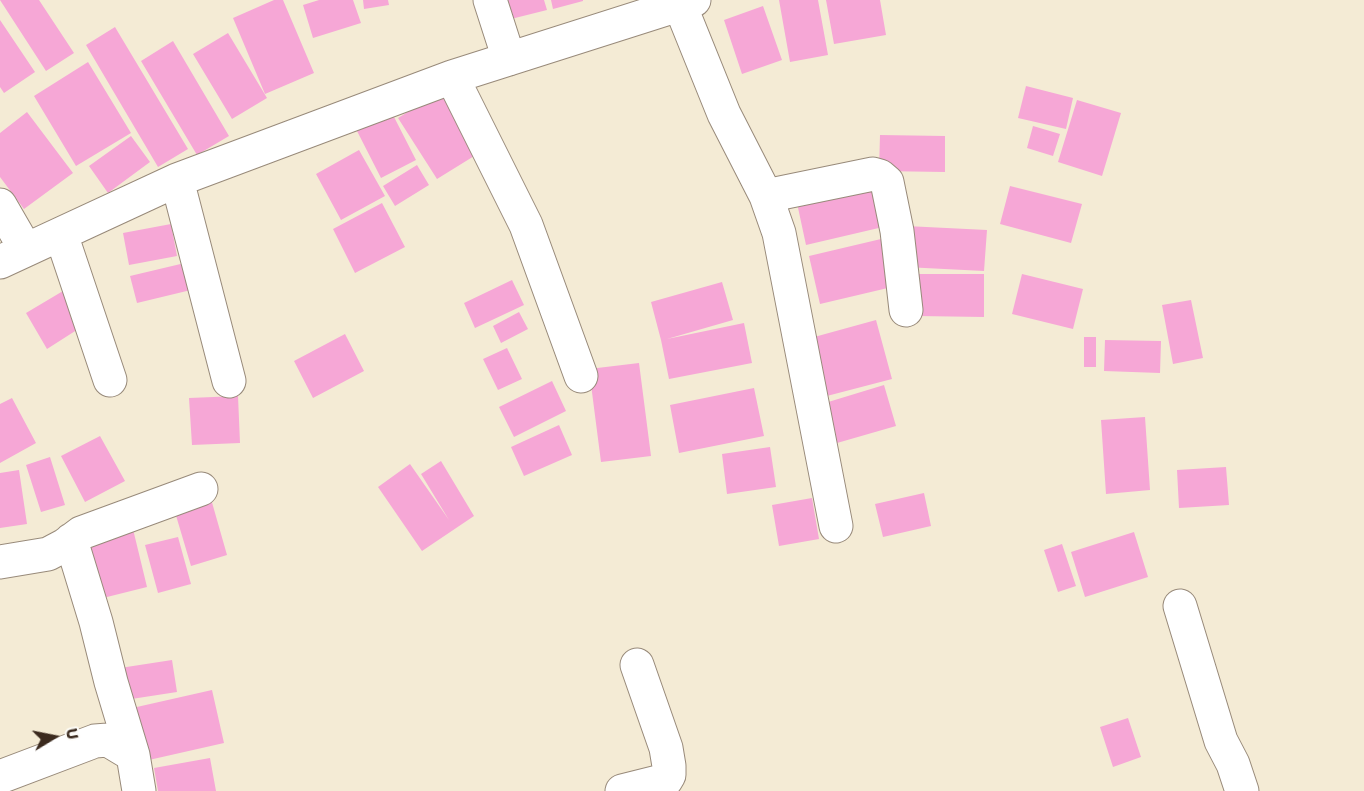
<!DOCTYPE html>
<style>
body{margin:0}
#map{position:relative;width:1364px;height:791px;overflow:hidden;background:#f4ebd5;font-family:"Shantell Sans",sans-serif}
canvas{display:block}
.north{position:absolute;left:24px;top:707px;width:60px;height:60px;-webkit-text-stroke:4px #fdfcf7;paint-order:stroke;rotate:80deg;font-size:16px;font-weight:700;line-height:24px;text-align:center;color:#3b2a1e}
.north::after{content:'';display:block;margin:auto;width:21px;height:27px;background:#3b2a1e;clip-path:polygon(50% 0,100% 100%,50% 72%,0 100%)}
</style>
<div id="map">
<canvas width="1364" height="791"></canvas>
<div class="north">U</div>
</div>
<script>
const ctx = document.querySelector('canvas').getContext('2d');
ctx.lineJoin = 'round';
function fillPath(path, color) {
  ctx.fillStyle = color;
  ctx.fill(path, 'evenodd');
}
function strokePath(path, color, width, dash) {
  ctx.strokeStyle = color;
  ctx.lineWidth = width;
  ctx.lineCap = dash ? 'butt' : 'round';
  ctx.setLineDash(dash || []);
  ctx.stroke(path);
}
const building = new Path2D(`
 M0,0H39L74,53L46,71Z
 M274,0H283L314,73L265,94L233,18Z
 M319,0H353L361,23L313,38L303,5Z
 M363,0H388L389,5L364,9Z
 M497,0H544L547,10L503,21Z
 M551,0H583V1L553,9Z
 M779,0H818L828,55L790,62Z
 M826,0H880L886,35L834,44Z
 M763,6L782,60L742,74L724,20Z
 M0,20L35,72L4,93L0,87Z
 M115,27L188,149L158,167L86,45Z
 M228,33L267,98L232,119L193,54Z
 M173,41L229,136L197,155L141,61Z
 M88,62L131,133L76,166L34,96Z
 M1026,86L1073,98L1066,129L1018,118Z
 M440,92L479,153L437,179L398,118Z
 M1077,100L1121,113L1102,176L1058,162Z
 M27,112L73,173L24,209L0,177V133Z
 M392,113L416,160L381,178L357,131Z
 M1033,126L1060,134L1053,156L1027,148Z
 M880,135L945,136V172L879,171Z
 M131,136L150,162L108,193L89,166Z
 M359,150L385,196L341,220L316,174Z
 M417,165L429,185L395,206L383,186Z
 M873,186L883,227L806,245L797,203Z
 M1010,186L1082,204L1071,243L1000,224Z
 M382,203L405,247L355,273L333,229Z
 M171,224L177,256L129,265L123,233Z
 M906,226L987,230L984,271L905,267Z
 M881,239L892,287L820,304L809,256Z
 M189,262L195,289L137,303L130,276Z
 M917,274H984V317L918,316Z
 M1022,274L1083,289L1073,329L1012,314Z
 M512,280L524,305L475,328L464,303Z
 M722,282L733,320L667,339L744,323L752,363L669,379L661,340L651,302Z
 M63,291L83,326L47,349L26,313Z
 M1191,300L1203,358L1173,364L1162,305Z
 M519,312L528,329L501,343L493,326Z
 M876,320L892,379L823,397L807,339Z
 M345,334L364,371L313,398L294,361Z
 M1084,337H1096V367H1084Z
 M1105,340L1161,341L1160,373L1104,371Z
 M507,348L522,379L498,390L483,359Z
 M639,363L651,456L601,462L589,369Z
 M552,381L566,411L514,437L499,407Z
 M884,385L896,426L837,443L825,403Z
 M754,388L764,436L679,453L670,405Z
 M238,396L240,443L192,445L189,398Z
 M12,398L36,443L0,463V404Z
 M1145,417L1150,490L1106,494L1101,420Z
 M559,425L572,455L524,476L511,447Z
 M100,436L125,481L85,502L61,456Z
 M770,447L776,487L727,494L722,454Z
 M50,457L65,505L41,512L26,465Z
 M441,461L474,516L422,551L378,487L410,464L449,520L421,474Z
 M1226,467L1229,505L1179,508L1177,470Z
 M19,470L27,524L0,528V473Z
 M209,492L227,555L191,566L172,502Z
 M924,493L931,526L883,537L875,504Z
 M812,498L819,539L779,546L772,505Z
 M132,525L147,587L95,600L79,538Z
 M1134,532L1148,577L1085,597L1071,552Z
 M178,537L191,584L158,593L145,545Z
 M1062,544L1076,586L1058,592L1044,550Z
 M172,660L177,692L125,700L120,668Z
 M212,690L224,743L140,762L128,709Z
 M1128,718L1141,757L1113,767L1100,727Z
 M210,758L216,791H158L154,768Z`);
const minor = new Path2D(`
 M490,0L509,59
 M679,0L680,5L724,114L766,196L779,233L836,526
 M452,77L526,225L581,376
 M177,180L229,381
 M766,196L873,174L880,176L887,182L897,231L906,310
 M0,205L26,250
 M61,234L110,380
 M0,262L177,180L452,77L694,0
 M71,540L96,622L111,682L133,755L139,791
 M0,562L48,554L65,545L81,533L201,489
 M1180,606L1221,741L1233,764L1242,791
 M0,777L95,741L108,740L133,755
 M622,791L666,780L669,775V766L666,748L637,665`);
fillPath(building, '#f6a7d6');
strokePath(minor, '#988a7a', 35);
strokePath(minor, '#fff', 33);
</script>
